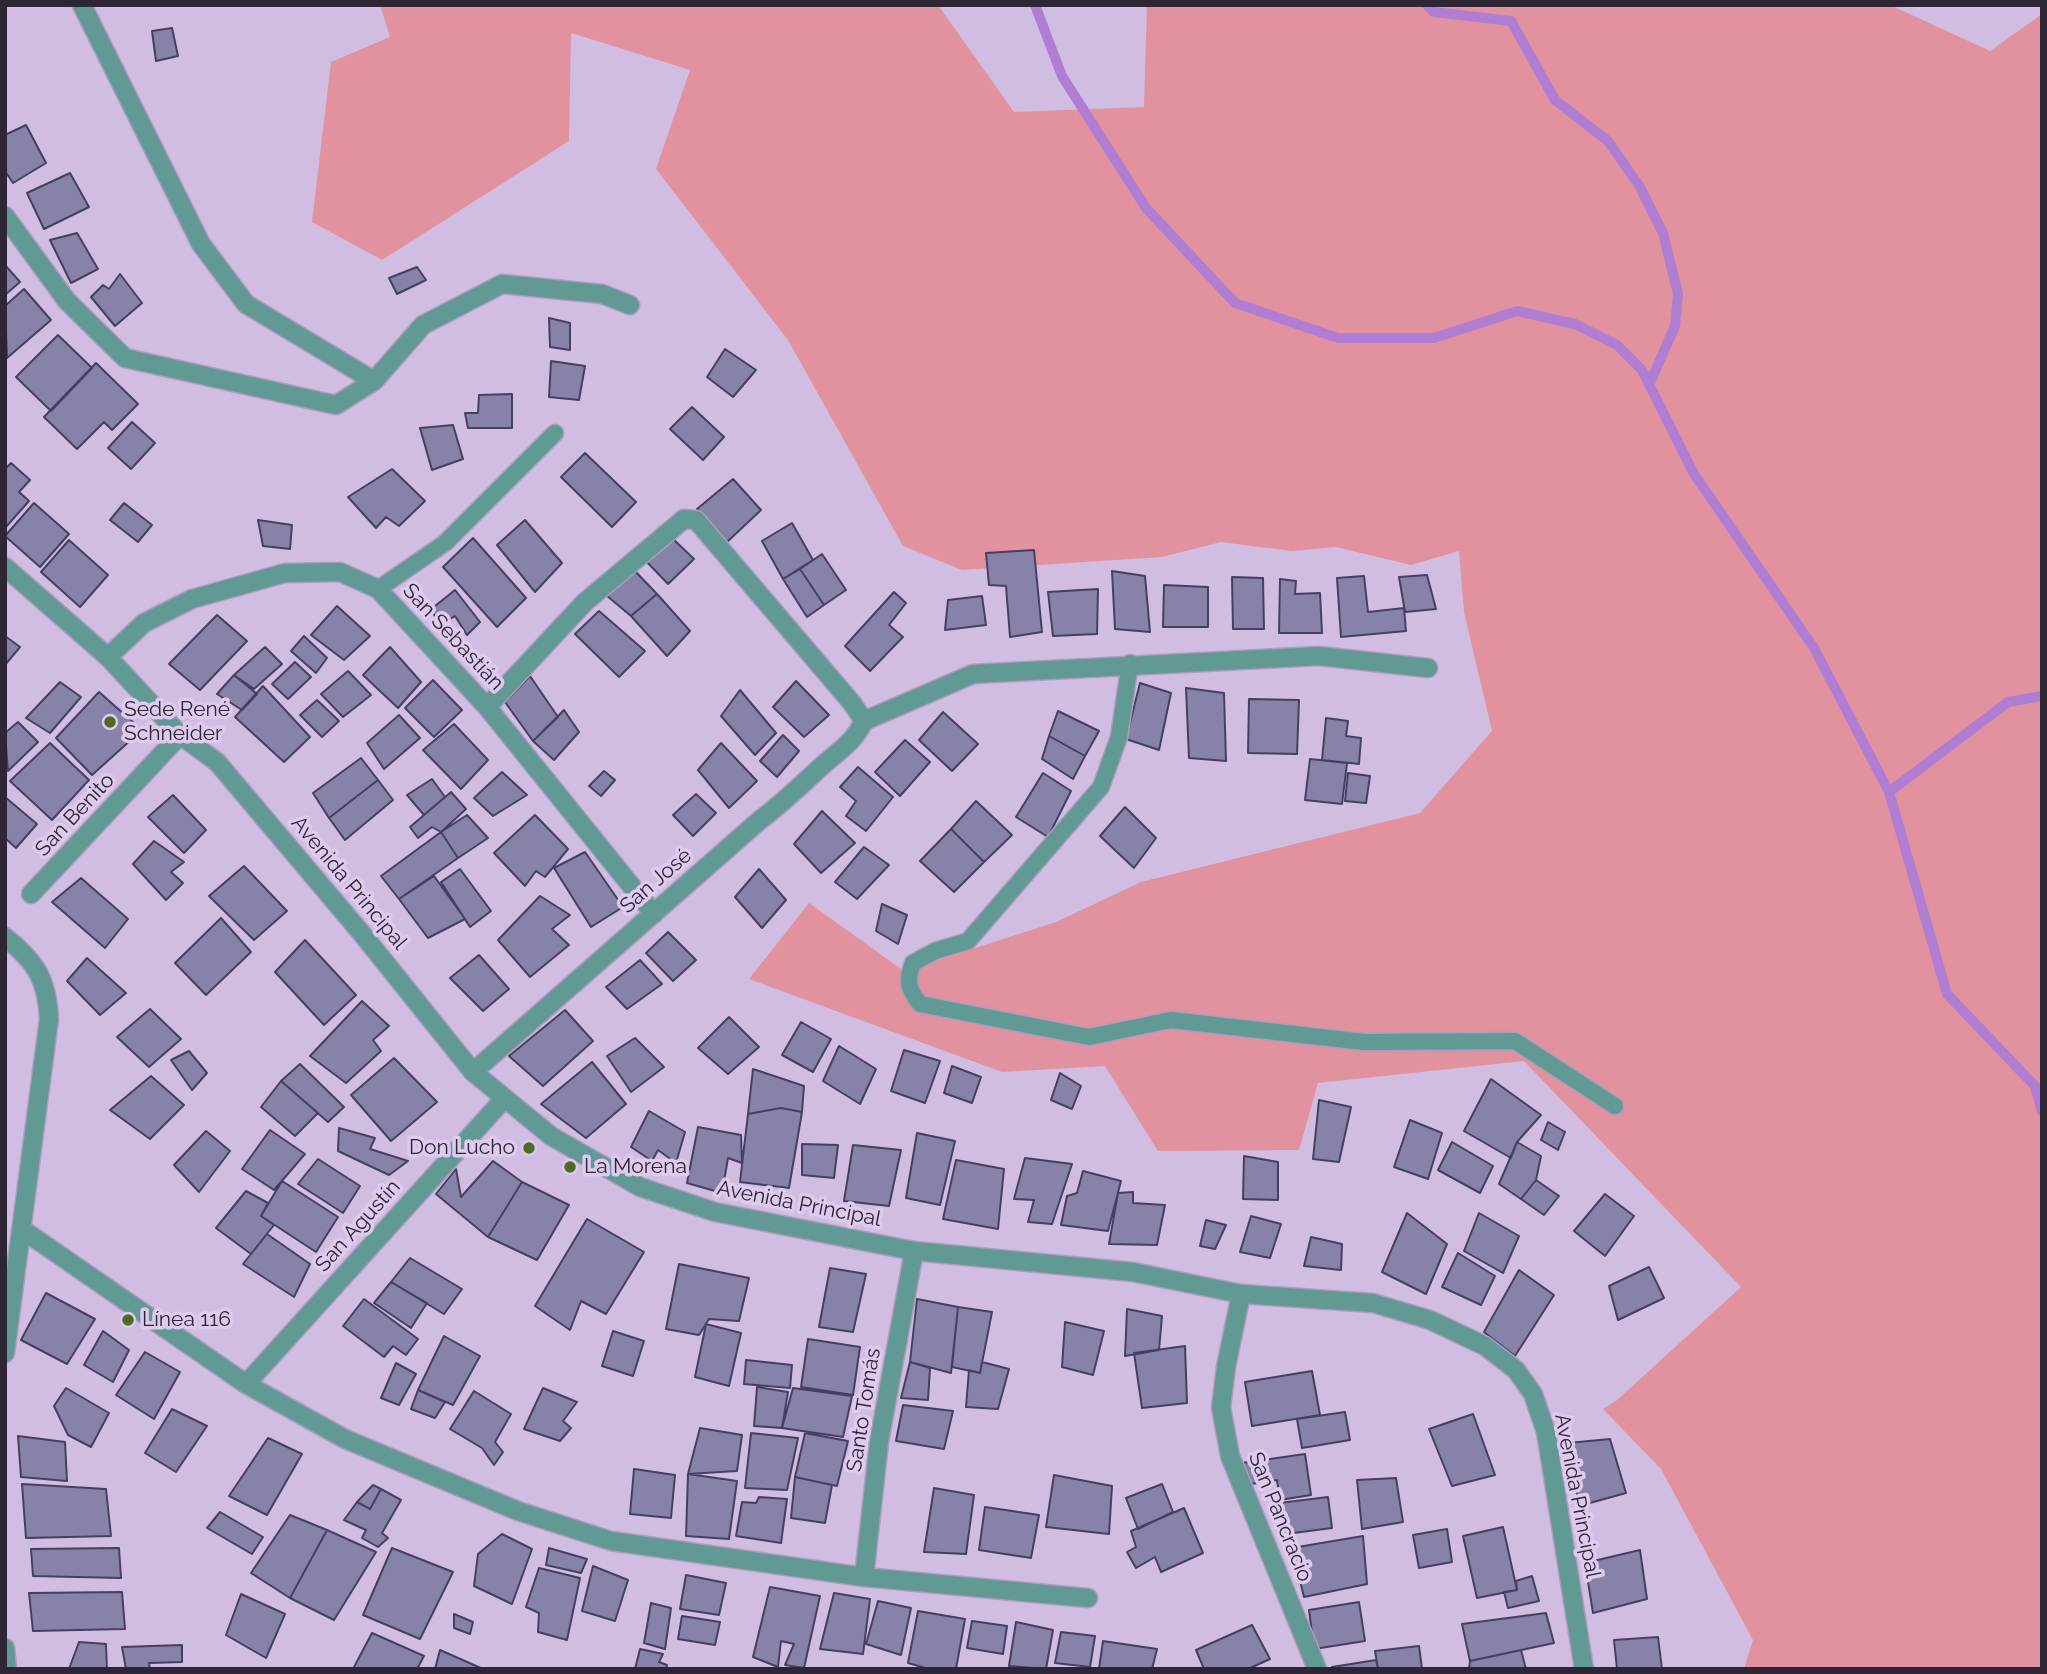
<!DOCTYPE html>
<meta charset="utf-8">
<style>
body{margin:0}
#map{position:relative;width:2047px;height:1674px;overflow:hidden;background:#d1bde2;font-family:Raleway,sans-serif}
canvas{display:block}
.frame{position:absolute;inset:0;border:7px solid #2e2634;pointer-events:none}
</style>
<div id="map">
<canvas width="2047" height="1674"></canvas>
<div class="frame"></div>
</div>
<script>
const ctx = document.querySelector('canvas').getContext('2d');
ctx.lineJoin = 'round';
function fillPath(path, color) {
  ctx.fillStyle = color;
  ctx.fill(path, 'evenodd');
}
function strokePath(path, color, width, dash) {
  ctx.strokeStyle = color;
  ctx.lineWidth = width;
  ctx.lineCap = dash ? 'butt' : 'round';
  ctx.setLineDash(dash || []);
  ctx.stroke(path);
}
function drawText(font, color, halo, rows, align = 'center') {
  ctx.font = font + ' Raleway,sans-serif';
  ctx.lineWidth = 7;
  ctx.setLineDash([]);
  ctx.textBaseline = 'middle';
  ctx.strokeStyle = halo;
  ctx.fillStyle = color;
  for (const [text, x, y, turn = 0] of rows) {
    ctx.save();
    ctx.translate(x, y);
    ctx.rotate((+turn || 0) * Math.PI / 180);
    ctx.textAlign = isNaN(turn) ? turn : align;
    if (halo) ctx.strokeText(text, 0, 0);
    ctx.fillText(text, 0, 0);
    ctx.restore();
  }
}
const green = new Path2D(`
 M380,5H938L1014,112L1144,107L1147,5H1890L1990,51L2042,14V1669H1744L1753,1640L1661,1469L1603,1409L1616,1401L1741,1287L1524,1061L1318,1083L1299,1150L1158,1151L1105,1066L1002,1072L749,979L809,903L904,971L1056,922L1141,882L1420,813L1492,731L1464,612L1459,551L1411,565L1336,547L1292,551L1221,542L1162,557L962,570L903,546L788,340L656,169L690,70L571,33L569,141L382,260L312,222L331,62L390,37Z`);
const stream = new Path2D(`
 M1035,5L1062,76L1146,208L1235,303L1338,338H1434L1517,311L1575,324L1617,345L1642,370L1694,474L1814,648L1889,792L1947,994L2035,1086L2042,1112
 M1427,5L1434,12L1511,21L1555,100L1608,141L1640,187L1663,233L1678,294L1675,326L1649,385
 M1889,792L2008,702L2042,696`);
const building = new Path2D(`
 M172,28L178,56L156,61L152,31Z
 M26,125L46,163L13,183L5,171V135Z
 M70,173L89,207L44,229L27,193Z
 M77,233L98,269L71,283L50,240Z
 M5,265L20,282L5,295Z
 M417,267L426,280L397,294L389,278Z
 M120,274L142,303L115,326L91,297L103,285L109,289Z
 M24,289L51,320L7,358L5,306Z
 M549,318L570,323V350L550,347Z
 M58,335L92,368L51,411L16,377Z
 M725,349L756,370L733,397L707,377Z
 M551,361L585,366L579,400L549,397Z
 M96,363L138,404L112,430L104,422L77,449L44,417Z
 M512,394V428H468L465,413H478L479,395Z
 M692,407L724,437L703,460L670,429Z
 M132,422L155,443L131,469L108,448Z
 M453,425L463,459L432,470L420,428Z
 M585,453L636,502L612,527L561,477Z
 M11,463L30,480L19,492L29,501L5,528V469Z
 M392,469L425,501L399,526L386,517L376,528L348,497Z
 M733,479L761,510L727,542L697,509Z
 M34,503L69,534L40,567L5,536Z
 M124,503L152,525L138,542L110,520Z
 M258,520L292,525L290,549L263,546Z
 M525,520L562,563L535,592L497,545Z
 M792,523L813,560L783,579L762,541Z
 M671,537L694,559L668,584L643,558Z
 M473,538L526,598L497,627L443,567Z
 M69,540L108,575L80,607L41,572Z
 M1034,550L1042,632L1010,637L1006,586L989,585L986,553Z
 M822,554L846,590L824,605L800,569Z
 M633,569L657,594L631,616L606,595Z
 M800,569L824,605L807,617L783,579Z
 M1112,571L1145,576L1150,632L1115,629Z
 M1427,575L1436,609L1405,612L1399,577Z
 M1364,576L1368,612L1404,608L1406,631L1341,637L1337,578Z
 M1232,577L1263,578L1264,629H1233Z
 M1280,579L1296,581L1295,594L1320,593L1322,633H1279Z
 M1164,585L1208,587V627H1163Z
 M1098,589L1097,634L1053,636L1048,592Z
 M455,590L480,622L467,635L455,616L442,624L430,610Z
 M894,592L906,603L889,625L903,637L870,671L845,646Z
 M657,594L690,631L667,656L631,616Z
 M982,596L986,625L945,630L948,600Z
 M337,606L370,636L344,660L311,635Z
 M599,611L645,651L619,677L575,634Z
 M217,615L247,641L200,690L169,664Z
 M5,636L20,647L5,665Z
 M304,636L327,658L316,673L291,651Z
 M265,647L282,664L254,689L234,675Z
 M390,647L421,682L398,708L363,675Z
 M295,662L311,677L288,699L272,684Z
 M348,671L371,695L343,717L321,694Z
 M234,675L257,694L242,710L217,694Z
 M530,676L558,717L533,741L505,702Z
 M433,680L462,710L434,737L405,708Z
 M796,681L829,715L804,737L773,707Z
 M60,682L81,697L50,733L26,718Z
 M1140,683L1171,693L1159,750L1126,739Z
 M263,686L310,737L284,762L235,717Z
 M1186,688L1224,693L1226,761L1189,758Z
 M740,690L776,733L755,755L721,716Z
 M99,692L142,730L92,775L56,738Z
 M1249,699L1299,700L1297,754L1248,753Z
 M317,700L339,721L322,737L300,715Z
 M564,710L579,732L554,760L533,741Z
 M1058,711L1099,731L1085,756L1049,736Z
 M943,712L978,744L952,771L919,740Z
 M399,715L420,738L384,769L367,743Z
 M1326,718L1348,721L1346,736L1361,738L1359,764L1322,760Z
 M18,722L38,742L8,771L5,733Z
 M454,724L488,760L461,789L423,750Z
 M783,735L799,751L777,777L760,761Z
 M1049,736L1085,756L1073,779L1042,759Z
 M905,740L930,762L900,796L875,772Z
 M50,743L89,780L52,820L10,781Z
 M721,743L757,781L729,808L698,770Z
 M361,758L378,780L329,818L313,793Z
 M1310,759L1347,763L1342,804L1305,800Z
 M858,767L893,797L866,831L846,816L856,801L840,787Z
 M604,771L615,780L601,796L589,786Z
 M502,772L527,795L493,816L474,798Z
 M1043,773L1071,791L1048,837L1016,817Z
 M1348,773L1370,776L1366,803L1345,801Z
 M432,779L445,797L424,815L407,795Z
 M378,780L393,800L345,840L329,818Z
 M451,792L466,809L441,832L432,827L418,838L410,827Z
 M696,794L716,813L693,836L673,815Z
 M173,795L206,830L184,853L148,817Z
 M5,797L37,824L16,848L5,838Z
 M976,801L1012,835L984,862L951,829Z
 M1125,807L1156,838L1134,868L1100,836Z
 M822,811L855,843L821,873L794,844Z
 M467,815L488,838L458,858L441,832Z
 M535,815L568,849L545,877L536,871L525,886L494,853Z
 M951,829L984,862L954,892L920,861Z
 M441,832L458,858L399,899L381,876Z
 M154,841L184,862L171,872L183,883L166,900L133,864Z
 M864,847L889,865L857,899L835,882Z
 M585,852L623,907L591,927L554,868Z
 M244,866L287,911L254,940L209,896Z
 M460,869L491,911L470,927L441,882Z
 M759,869L786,900L762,928L735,897Z
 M434,876L465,919L428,938L399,899Z
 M81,878L128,919L105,948L52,902Z
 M540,896L570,915L552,929L569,945L530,977L498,940Z
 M882,904L907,915L898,944L876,931Z
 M221,918L251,952L206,995L175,963Z
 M668,932L696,960L673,981L646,953Z
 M305,940L356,995L324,1025L275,972Z
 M479,955L509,989L483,1011L450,978Z
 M87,958L126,993L100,1015L67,981Z
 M640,960L662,984L627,1009L606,987Z
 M362,1001L389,1026L373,1040L381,1051L346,1083L310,1056Z
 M150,1009L181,1039L149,1067L117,1037Z
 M565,1010L593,1041L543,1086L509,1056Z
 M729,1017L759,1047L728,1074L698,1048Z
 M801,1022L831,1039L813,1072L782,1055Z
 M635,1038L664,1067L631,1092L607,1056Z
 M839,1046L876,1069L860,1104L823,1081Z
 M904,1050L940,1061L925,1103L891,1091Z
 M189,1051L207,1073L192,1090L171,1060Z
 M394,1058L437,1102L391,1141L351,1095Z
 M592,1062L626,1104L586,1138L541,1104Z
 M300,1064L344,1107L328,1122L281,1081Z
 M952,1066L981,1077L972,1103L944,1093Z
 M753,1069L804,1086L802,1112L781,1108L748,1114Z
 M1060,1073L1081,1086L1072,1109L1051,1100Z
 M151,1076L184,1105L150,1139L110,1110Z
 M1491,1079L1541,1115L1517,1142L1511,1158L1464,1131Z
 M281,1081L318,1113L295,1136L261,1107Z
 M1319,1100L1351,1107L1339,1162L1313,1159Z
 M781,1108L802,1112L789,1188L740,1182L748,1114Z
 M649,1111L685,1132L676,1163L658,1150L652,1161L631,1147Z
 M1410,1120L1442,1133L1428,1179L1394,1167Z
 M1548,1122L1565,1132L1558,1150L1541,1140Z
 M698,1127L741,1135L742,1163L728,1158L722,1193L687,1183Z
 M339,1128L375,1138L370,1149L408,1161L389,1175L338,1151Z
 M270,1130L305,1154L274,1190L242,1169Z
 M206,1131L230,1151L199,1192L174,1165Z
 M917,1133L955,1141L940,1205L906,1198Z
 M1452,1142L1493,1166L1480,1193L1438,1170Z
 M1517,1142L1541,1156L1536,1180L1521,1199L1499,1184Z
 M802,1144L838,1145L834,1178L802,1175Z
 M853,1145L901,1150L889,1206L844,1201Z
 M1244,1156L1278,1162V1200L1243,1199Z
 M1025,1158L1072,1164L1052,1224L1028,1222L1034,1200L1014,1199Z
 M318,1159L360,1186L343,1213L298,1184Z
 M956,1160L1004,1169L998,1229L943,1219Z
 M493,1161L522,1182L488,1237L436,1194L456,1169L461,1197Z
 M1083,1171L1121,1181L1108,1231L1061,1225L1067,1196L1077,1193Z
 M1536,1180L1559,1196L1544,1215L1521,1199Z
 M282,1181L338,1217L316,1252L261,1216Z
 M522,1182L569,1205L537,1260L488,1237Z
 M246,1191L268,1203L261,1216L274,1225L251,1254L216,1228Z
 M1133,1192V1203L1165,1205L1157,1245L1109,1244L1118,1193Z
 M1605,1194L1634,1216L1605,1256L1574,1231Z
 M1407,1213L1447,1244L1426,1294L1382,1272Z
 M1479,1213L1519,1236L1503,1273L1464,1251Z
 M1251,1216L1281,1224L1270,1258L1240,1252Z
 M587,1219L644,1252L606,1314L581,1301L570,1330L535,1306Z
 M1206,1220L1226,1225L1215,1249L1200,1246Z
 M267,1234L310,1264L294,1297L243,1264Z
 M1311,1237L1342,1244L1341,1270L1304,1266Z
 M1458,1253L1495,1276L1481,1305L1442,1287Z
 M410,1258L462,1289L444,1314L391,1282Z
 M679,1264L749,1278L739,1321L709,1319L699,1335L666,1329Z
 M1649,1267L1664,1298L1618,1320L1609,1286Z
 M830,1268L866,1274L853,1332L819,1327Z
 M1519,1270L1554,1295L1515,1356L1484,1332Z
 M391,1282L427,1303L411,1328L374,1303Z
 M46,1293L95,1319L67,1364L21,1340Z
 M364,1299L418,1339L406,1355L393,1346L384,1357L343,1326Z
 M917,1299L958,1307L951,1373L910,1362Z
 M958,1307L992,1312L980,1373L952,1367Z
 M1127,1309L1162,1316L1159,1350L1125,1356Z
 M1065,1322L1104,1331L1093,1375L1062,1367Z
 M706,1324L741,1333L729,1386L695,1377Z
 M103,1331L129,1350L113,1382L84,1365Z
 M613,1331L644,1341L633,1376L602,1366Z
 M444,1336L480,1356L453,1405L418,1390Z
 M808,1339L860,1347L853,1395L801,1387Z
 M1185,1346L1187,1403L1142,1408L1134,1353Z
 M145,1352L180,1372L154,1419L116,1395Z
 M746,1360L792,1365L790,1388L744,1384Z
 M910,1362L930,1368L928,1400L901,1398Z
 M982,1362L1009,1369L998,1409L966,1407L969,1370L980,1373Z
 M396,1363L416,1374L399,1405L381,1398Z
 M1312,1371L1320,1415L1252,1426L1245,1382Z
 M757,1387L788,1392L782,1428L754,1426Z
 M66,1388L109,1413L91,1447L68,1435L54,1406Z
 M543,1388L577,1402L563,1421L571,1428L560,1441L524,1429Z
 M793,1388L852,1396L843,1437L782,1428Z
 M418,1390L445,1402L435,1418L411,1409Z
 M474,1391L511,1414L495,1442L503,1452L494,1465L482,1448L450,1429Z
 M903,1405L953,1411L944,1449L896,1441Z
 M172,1409L207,1426L176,1472L145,1453Z
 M1345,1412L1350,1440L1302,1448L1297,1419Z
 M1473,1414L1495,1475L1452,1486L1429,1429Z
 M700,1428L742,1435L737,1471L688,1474Z
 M751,1433L798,1438L787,1490L745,1488Z
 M805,1433L848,1441L837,1486L795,1477Z
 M18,1436L65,1442L67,1481L21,1477Z
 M268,1438L302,1454L267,1515L229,1496Z
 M1610,1439L1626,1493L1579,1506L1568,1443Z
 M1305,1454L1311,1495L1280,1500L1277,1480L1245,1485L1242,1463Z
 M634,1469L675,1475L671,1518L630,1514Z
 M688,1474L737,1481L729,1539L686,1536Z
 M1054,1475L1112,1486L1109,1534L1046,1527Z
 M795,1477L832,1485L825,1523L791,1518Z
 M1396,1478L1403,1522L1362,1529L1357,1480Z
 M22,1484L106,1489L111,1536L26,1538Z
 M1162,1484L1173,1512L1138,1529L1126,1498Z
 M373,1485L381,1489L370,1509L357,1502Z
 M934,1488L974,1495L966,1554L924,1552Z
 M381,1489L401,1500L382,1533L388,1538L378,1547L362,1538L366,1530L344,1520L357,1502L370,1509Z
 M759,1497L787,1499L781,1543L736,1536L742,1502L756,1503Z
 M1328,1497L1332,1528L1278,1535L1271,1504Z
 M985,1507L1039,1515L1031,1558L979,1550Z
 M1184,1508L1203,1553L1161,1572L1155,1557L1136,1568L1127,1552L1136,1547L1131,1531Z
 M220,1512L263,1537L252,1554L207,1528Z
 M290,1515L327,1530L290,1598L251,1573Z
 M1503,1527L1517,1590L1477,1598L1463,1536Z
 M1447,1529L1452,1562L1419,1568L1413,1535Z
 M327,1530L376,1552L334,1620L290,1598Z
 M502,1534L532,1549L512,1604L474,1586L478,1554Z
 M1363,1536L1367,1584L1304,1597L1292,1548Z
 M119,1548L121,1578L33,1576L31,1549Z
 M392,1548L453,1572L420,1639L363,1615Z
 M549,1548L587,1559L581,1573L546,1565Z
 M1640,1550L1647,1599L1593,1613L1585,1563Z
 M593,1566L628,1580L615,1621L582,1611Z
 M539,1568L580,1578L567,1640L538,1632L539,1613L526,1607Z
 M686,1575L726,1583L719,1615L680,1609Z
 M1532,1576L1539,1601L1508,1608L1504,1592L1517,1590L1516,1581Z
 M770,1587L820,1596L804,1668L785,1665L794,1644L781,1641L778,1667L753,1657Z
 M122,1592L125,1629L33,1631L29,1593Z
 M834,1593L870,1599L863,1654L820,1649Z
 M241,1594L285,1614L266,1658L226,1635Z
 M878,1601L911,1608L901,1655L866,1644Z
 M1359,1602L1365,1641L1314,1649L1309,1610Z
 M651,1603L671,1608L665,1649L644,1643Z
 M918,1611L965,1619L956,1669H929L908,1663Z
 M1546,1613L1554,1643L1470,1661L1462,1624Z
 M454,1614L473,1622L470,1634L454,1628Z
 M682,1616L720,1622L715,1645L678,1639Z
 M972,1621L1007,1626L1003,1654L967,1648Z
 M1016,1622L1053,1630L1046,1669L1009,1666Z
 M1252,1625L1270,1659L1248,1669H1204L1196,1650Z
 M1061,1632L1095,1636L1090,1667L1055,1663Z
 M372,1633L424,1656L417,1669H353Z
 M1658,1637L1662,1669H1617L1614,1640Z
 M1103,1641L1157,1649L1152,1669H1099Z
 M79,1642L106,1644L107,1669H69Z
 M182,1645V1662L149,1663L150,1669H126L122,1647Z
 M1419,1646L1422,1669H1378L1375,1651Z
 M640,1649L663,1654L659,1662L667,1665L666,1669H635Z
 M440,1650L483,1669H435Z
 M1521,1650L1526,1669H1469L1470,1661Z
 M1376,1660L1378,1669H1332V1667Z`);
const service = new Path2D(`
 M378,589L445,543L555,433
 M1130,663L1119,737L1101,787L968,941L935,951L913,963C906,981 908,989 920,1004L1089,1037L1171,1020L1364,1042L1515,1041L1615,1106`);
const minor = new Path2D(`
 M5,216L67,301L125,358L336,405L374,381L246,304L201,244L82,5
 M374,381L423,325L502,284L602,294L630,305
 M108,657L144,623L192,599L285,573L340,572L378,589L487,707L654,914
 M487,707L585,602L684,519L696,520L852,703L864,721L973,674L1319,656L1428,668
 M31,894L180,735
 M5,937C36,962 47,979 49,1019L5,1353
 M473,1072L760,820C783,803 802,784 823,765C840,750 854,742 864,721
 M23,1230L246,1384L345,1439L518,1511L611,1541L864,1577L1088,1598
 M1241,1294L1226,1367L1221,1407L1230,1456L1317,1669
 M246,1384L503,1100
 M864,1577L879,1442L914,1251
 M5,1648L7,1669`);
const tertiary = new Path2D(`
 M5,567L108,657L180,735L217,762L363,935L473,1072L551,1136L640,1187L715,1212L914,1251L1133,1272L1241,1294L1373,1303L1430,1320L1485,1346L1516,1370L1533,1394L1546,1432L1584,1669`);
const markers = [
 [110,722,7,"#4c6c23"],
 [529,1148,7,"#4c6c23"],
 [570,1167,7,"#4c6c23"],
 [128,1320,7,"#4c6c23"]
];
const streetNames = [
 ["San Sebastián",453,637,47],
 ["San Benito",75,815,-47],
 ["San José",656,881,-41],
 ["Avenida Principal",349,883,50],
 ["Avenida Principal",799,1204,11],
 ["San Agustín",358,1226,-48],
 ["Santo Tomás",864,1410,-81],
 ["Avenida Principal",1577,1496,79],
 ["San Pancracio",1280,1517,68]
];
const poiNames = [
 ["Sede René",124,710],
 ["Schneider",124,734],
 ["Don Lucho",515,1148,"right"],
 ["La Morena",584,1167],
 ["Línea 116",142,1320]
];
fillPath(green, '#e1929e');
strokePath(stream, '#af7ed3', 10);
fillPath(building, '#8783a8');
strokePath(building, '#454062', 2);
strokePath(service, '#ad9cbc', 19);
strokePath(minor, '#ad9cbc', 21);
strokePath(tertiary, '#ad9cbc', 21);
strokePath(service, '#619995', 16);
strokePath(minor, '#619995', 18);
strokePath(tertiary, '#619995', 18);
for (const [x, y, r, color] of markers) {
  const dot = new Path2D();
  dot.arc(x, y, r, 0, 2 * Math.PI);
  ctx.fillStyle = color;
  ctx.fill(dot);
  strokePath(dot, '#decaef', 2.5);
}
drawText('21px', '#2e2634', '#decaef', streetNames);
drawText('21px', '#2e2634', '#decaef', poiNames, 'left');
</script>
